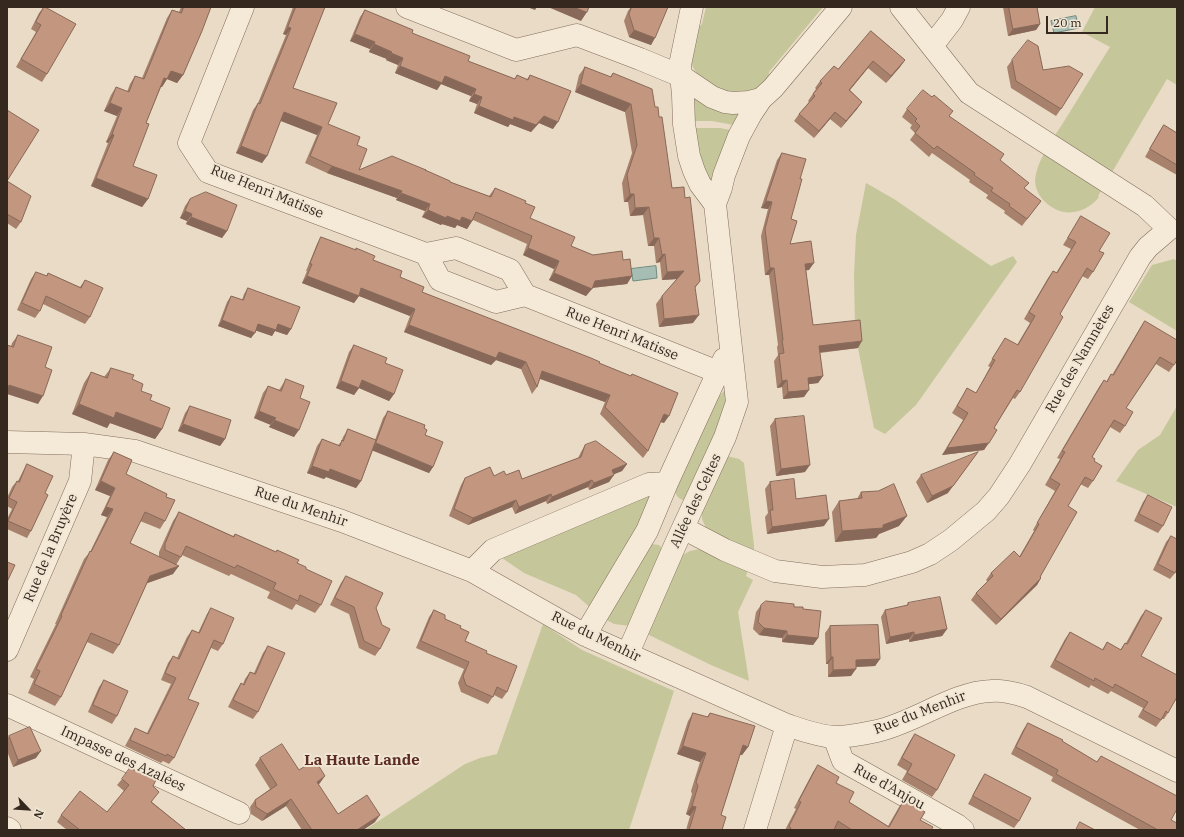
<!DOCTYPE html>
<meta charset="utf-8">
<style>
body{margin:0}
#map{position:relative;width:1184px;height:837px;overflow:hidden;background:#e9dbc5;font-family:"IBM Plex Serif",serif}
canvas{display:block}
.frame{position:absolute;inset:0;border:8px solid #34281f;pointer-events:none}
.north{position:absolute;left:8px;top:789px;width:40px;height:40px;-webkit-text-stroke:3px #f1e6d4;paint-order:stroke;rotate:115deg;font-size:11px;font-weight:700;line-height:16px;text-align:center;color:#34281f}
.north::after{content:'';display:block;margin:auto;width:14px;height:18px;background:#34281f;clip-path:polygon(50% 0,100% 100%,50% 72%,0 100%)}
.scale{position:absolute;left:1046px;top:16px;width:62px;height:18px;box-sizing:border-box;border:2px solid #34281f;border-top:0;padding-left:5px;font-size:12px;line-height:14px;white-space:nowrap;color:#34281f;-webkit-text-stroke:3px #f1e6d4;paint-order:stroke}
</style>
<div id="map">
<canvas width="1184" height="837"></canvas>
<div class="frame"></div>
<div class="north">N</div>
<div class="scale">20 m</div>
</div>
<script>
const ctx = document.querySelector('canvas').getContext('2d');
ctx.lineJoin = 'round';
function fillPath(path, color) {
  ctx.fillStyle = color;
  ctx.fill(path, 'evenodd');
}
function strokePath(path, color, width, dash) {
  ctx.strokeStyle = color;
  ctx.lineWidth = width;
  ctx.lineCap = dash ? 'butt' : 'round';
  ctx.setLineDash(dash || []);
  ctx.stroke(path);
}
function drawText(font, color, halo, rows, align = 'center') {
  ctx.font = font + ' "IBM Plex Serif",serif';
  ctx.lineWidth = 4;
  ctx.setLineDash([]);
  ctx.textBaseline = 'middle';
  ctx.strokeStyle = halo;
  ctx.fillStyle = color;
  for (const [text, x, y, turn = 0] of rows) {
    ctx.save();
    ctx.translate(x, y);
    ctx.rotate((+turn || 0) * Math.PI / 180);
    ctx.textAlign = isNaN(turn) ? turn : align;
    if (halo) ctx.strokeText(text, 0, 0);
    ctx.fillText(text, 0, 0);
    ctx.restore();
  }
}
const green = new Path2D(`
 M706,7H823L769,72L768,86L733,96C717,87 693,80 691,59C690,51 692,42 692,34L702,24Z
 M1095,7H1177V85L1167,79L1098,196L1099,197C1090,208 1078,214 1064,212C1048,209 1031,192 1036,174C1040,156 1053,139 1063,123C1079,98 1094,72 1110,47L1082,32Z
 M693,92L746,108L739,126L712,121H693Z
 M693,128H720L736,131L713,180L706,177Z
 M866,183L894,199L991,266L1013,256L1017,262L916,405L885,434L874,428L856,338L855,327L854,275L856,235Z
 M1174,259L1177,261V331L1129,302L1152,265Z
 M724,391H727L733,397L684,500C678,499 676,495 674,489L716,400Z
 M1177,406V507L1116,481L1138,450L1160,435Z
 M727,456L739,459L744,463L754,545V555L706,528L702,519V512Z
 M650,494L655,496L593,610L576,595L524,573L502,558Z
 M651,544L659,545L664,551L631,626L614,624L603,618Z
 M700,549L748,570L746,576L753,580L738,612L749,681L711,665L643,632L681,556L690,551Z
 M543,624L582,650L674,691L629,830H365L465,764L480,758L497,754Z`);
const water = new Path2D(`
 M1076,16L1079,28L1054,33L1051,21Z
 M656,266L657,278L633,281L631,269Z`);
const minor = new Path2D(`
 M243,7L189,143L208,172L426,254
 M407,7L516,50L577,35L640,59L681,76L712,97L725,102L733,103L749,102L761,99L773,88L841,7
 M932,46L952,20L959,7
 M715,204L721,188L724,175L739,136L751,114L761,99
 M525,295L510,270L456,248L426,254L440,280L496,302L525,295L718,372
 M7,442L84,444L135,451L342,521L472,571L585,635L787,725C802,730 818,736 834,737C848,737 863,734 877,731C914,723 954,692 991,691C1003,690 1015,693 1027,697L1177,771
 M683,528L725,550L775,571L822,577L865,575L912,562L930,554L951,540L986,511L999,496L1020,464L1140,257L1148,247L1169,229L1145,206L969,93L901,7
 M472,571L493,550L649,484L667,483
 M585,635L647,531L667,483L724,359
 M7,650L80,481L84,444
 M628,653L676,543L725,437L737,402L715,204L700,184L694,171L689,156L684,124L683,95L680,65L692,7
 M7,705L239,813
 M834,737L843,761L957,825L963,830
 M7,828L10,830
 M755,830L787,725`);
const wall = new Path2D(`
 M44,7L47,74L42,82L16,67L36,32L31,29L39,13Z
 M181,7H211L183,75L177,83L167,79L162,87H161L146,123L133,166L148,199L142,207L91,186L108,143L106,142L117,116L104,111L111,95L116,87L127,92L130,84L135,76L142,78L167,18L172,10L179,12Z
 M293,7H325L293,88L328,124L357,145L359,170H425L450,182L489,196L495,188L525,203L530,218L571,246L593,255L623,260L632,276L627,284L592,288L586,296L549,280L554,269L523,255L527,244L473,220L467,229L457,225L455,228L442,224L441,225L422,217L425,211L396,200L397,198L327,173L305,163L317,135L280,120L267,156L262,163L236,153L253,110L258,103L286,35L283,34Z
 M631,7H668L651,45L629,37L624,21L628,11Z
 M1003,7H1037L1040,24L1036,30L1008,36Z
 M365,10L412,33L468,61L515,79L517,75L527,79L530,75L553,129L539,123L531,132L510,124L508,127L474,113L477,104L469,101L471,96L441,84L437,90L395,73L398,65L386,60L387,59L369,52L370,49L350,41L360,17Z
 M871,31L905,60L900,67L886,83L868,68L850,90L862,102L857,109L841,128L830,119L814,138L794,121L799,114L809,102L808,101L816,89L815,88L820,81L838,69Z
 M1012,60L1043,70L1061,109L1056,116L1011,88L1007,67Z
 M585,67L610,77L613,73L655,107L672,188L685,198L700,281L695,288L693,323L659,327L656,304L662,296L677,279L662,280L660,262L656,263L654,246H648L643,215L630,216L628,202H624L622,183L632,153L625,112L575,92L579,75Z
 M907,109L949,116L1000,160L1024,189L1041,201L1022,226L1004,213L1005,211L986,198L988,195L969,182L970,180L932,153L929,157L910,140L915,133L910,128L912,125L902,117Z
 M1164,125L1177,133V175L1145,157L1159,132Z
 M782,153L800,179L791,219L790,244L809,270H806L813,325L858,348L820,353L823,376L818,383L808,384L804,397L783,399L782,387L777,388L774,361L778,355L777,347L778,345L769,275H765L761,236L768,209L761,208L777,160Z
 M7,181L21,222L16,229L7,223Z
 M190,199L227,231L222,238L186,224L187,221L180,218L185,206Z
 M1081,216L1099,251L1093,272L1088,279L1082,276L1060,314L1020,392L1015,399L1013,398L994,428L984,450L942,455L963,420L952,413L963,395L967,388L976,393L990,367L988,366L1005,338L1017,345L1030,323L1024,319L1048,278L1053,271L1056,273L1071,249L1063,245Z
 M321,237L355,250L356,248L422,292L631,376L632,374L664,423L660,422L648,451L643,458L600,414L605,402L540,379L537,387L532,394L521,369L496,360L491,365L404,332L410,316L359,296L354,303L302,283L307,271H306L317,244Z
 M36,272L46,276L48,273L80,287L85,280L90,317L85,324L43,304L40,311L35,318L17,310L31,279Z
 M248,288L291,329L287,335L275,331L272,336L256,330L251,338L218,326L227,302L231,296L242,300L244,294Z
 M1145,321L1174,365L1169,372L1156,364L1126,408L1125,426L1120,433L1110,427L1092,457L1094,461L1093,481L1088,488L1080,484L1068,506L1040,577L1041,578L1037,585L996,625L971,600L976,593L988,582L986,580L991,573L1019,557L1034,531L1033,530L1055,491L1045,485L1060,459L1057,458L1099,387L1104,380L1106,382L1111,374L1112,375L1140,328Z
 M18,335L45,367L38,404L11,346L12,343Z
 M354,345L385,363L394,394L389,401L359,388L354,395L336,388L349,352Z
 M111,368L132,379L141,391L150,400L162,429L155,439L110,423L107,428L72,414L84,383L91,372L104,377Z
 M286,379L300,398L294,437L269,427L271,425L254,418L263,393L268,386L279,390L281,387Z
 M190,406L225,439L220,446L178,431L185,413Z
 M388,411L424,428L433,467L429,473L373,450L361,481L356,488L326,477L324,479L307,473L317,446L322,439L338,445L341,442L343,437L348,429L375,440L383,418Z
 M775,419L805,472L776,476L770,426Z
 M585,445L627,464L622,471L614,474L609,482L589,490L588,487L547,504L546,501L515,514L512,507L468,525L449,516L461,485L465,478L506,475L522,479L578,458L581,452Z
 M114,452L126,474L166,497L165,521L160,529L140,521L130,543L159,557V552L173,521L179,512L233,536L235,534L276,552L277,550L297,563L306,569L321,605L315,613L296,604L292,610L267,598L270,592L231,574L229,576L182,555L176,565L173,574L147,583L119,645L113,654L87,642L61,697L55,706L28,693L34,679L30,677L56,624H55L84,559L90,552L107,517L101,515L110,496L95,490L108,460Z
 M27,464L45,493L31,531L27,538L7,529V519L12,509L7,506V498L12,487L17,481H18L23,471Z
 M921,475L948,493L927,503L916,482Z
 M770,482L796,499L824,526L767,534L765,517L768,513L765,489Z
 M861,492L899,526L879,534L876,538L835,542L832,512L839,501L857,499Z
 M1148,495L1163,526L1158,533L1134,521L1143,502Z
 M1171,536L1175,573L1170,579L1153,570L1166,542Z
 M346,576L376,608L380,649L375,656L359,648L349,614L330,605L341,583Z
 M908,603L947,629L942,636L909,642V639L886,644L881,617L885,610L906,606Z
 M761,605L794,607L803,609L818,638L813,645L782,642V638L759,635L753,629L756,612Z
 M211,608L223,644L218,651L211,648L188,699L174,758L169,764L163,761L161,763L125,746L131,735L135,728L147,733L171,684L161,680L168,663L173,656L177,658L187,637L192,630L198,633L207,614Z
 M434,610L445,619L460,628L465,641L486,653L507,692L502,699L494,695L488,704L461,692L458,683L464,669L416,648L429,617Z
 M1146,610L1141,656L1168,713L1164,719H1162L1156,727L1138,717L1143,708L1111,691L1108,694L1091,685L1089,688L1050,667L1065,639L1070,632L1102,650L1107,642L1120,650L1125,643H1126L1141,616Z
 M830,626L880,659L875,666L856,667L851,676L828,677V664H826L825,633Z
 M268,646L258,712L253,719L228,707L236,691L241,683L243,684L245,679L250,672L254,673L263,653Z
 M104,680L117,716L112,724L88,712L99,687Z
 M693,713L707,717L710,713L748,747L742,755H740L721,815L722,830H686L690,816L686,814L692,794L691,791L700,762L677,754L688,721Z
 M1028,723L1062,741L1097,762L1101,756L1171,820L1177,830H1140L1051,781L1053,777L1011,754L1023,730Z
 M915,734L937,790L932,797L902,780L907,771L897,765L910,741Z
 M9,736L36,758L13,767L7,751V739Z
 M260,758L299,770L320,783L318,785L338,814L375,822L363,830H302L286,806L262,821L251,814L250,807L255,800L270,789L255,765Z
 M818,765L836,783L849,802L888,826L899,807L904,800L920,820L931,830H836L835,829L834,830H785L796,809L794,808L813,772Z
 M985,774L1019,821L1014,828L968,804L980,781Z
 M122,779L153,786L152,802L186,830H67L57,822L61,815L107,812L124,791L117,785Z`);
const shadedWall = new Path2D(`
 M527,7H537L535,10Z
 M548,7H574L587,12L581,21Z
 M1040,24L1036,30L1008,36L1013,29Z
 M288,27L291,28L286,35L283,34Z
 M634,30L655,38L651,45L629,37Z
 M355,34L375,42L370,49L350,41Z
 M374,44L392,52L387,59L369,52Z
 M391,53L403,58L398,65L386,60Z
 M905,60L900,67L886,83L891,76Z
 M873,61L868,68L844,97L849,90Z
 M400,66L445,76L476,89L471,96L441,84L437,90L395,73Z
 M171,71L183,75L177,83L167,79L162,87L159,86L164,78Z
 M581,84L631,104L625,112L575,92Z
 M474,94L482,97L477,104L469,101Z
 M862,102L857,109L841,128L846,121Z
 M110,103L122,108L117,116L104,111Z
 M479,106L514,117L544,116L558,122L553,129L539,123L531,132L510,124L508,127L474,113Z
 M284,112L322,127L317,135L278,120Z
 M835,112L830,119L814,138L819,131Z
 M112,134L114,135L108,143L106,142Z
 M241,146L267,156L262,163L236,153Z
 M332,166L402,191L397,198L327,173Z
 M96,178L148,199L142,207L91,186Z
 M401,193L430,204L425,211L396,200Z
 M630,194H634L628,202H624Z
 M766,201L772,202L768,209L761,208Z
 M649,207L643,215L630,216L635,208Z
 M428,210L462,217L472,221L467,229L457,225L455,228L442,224L441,225L422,217Z
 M185,211L192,214L187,221L180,218Z
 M191,217L227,231L222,238L186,224Z
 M654,238H659L654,246H648Z
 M528,248L559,261L554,269L523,255Z
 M665,254L660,262L656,263L662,255Z
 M814,263L809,270L801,271L805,264Z
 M770,268H774L769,275H765Z
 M684,271L678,279L662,280L667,272Z
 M554,273L595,281L632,276L627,284L590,288L592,289L586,296L549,280Z
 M307,276L361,288L415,309L410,316L359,296L354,303L302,283Z
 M699,315L693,323L659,327L664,319Z
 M222,320L255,333L251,338L218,326Z
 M258,324H278L291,329L287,335L275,331L272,336L254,330Z
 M409,325L499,352L526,362L521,369L496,360L491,365L404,332Z
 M862,341L858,348L814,353L819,346Z
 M542,371L610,395L605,402L538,378Z
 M823,376L818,383L803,385L808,378Z
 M362,380L394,394L389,401L359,388L354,395L336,388L341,381Z
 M787,380L782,387L777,388L782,381Z
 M9,385L43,396L38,404L7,394V388Z
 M809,390L804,397L783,399L788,392Z
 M79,404L116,412L162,429L155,439L110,423L107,428L72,414Z
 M259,411L276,418L271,425L254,418Z
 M664,414L669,416L664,423L659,421Z
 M274,420L299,430L294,437L269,427Z
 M183,424L225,439L220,446L178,431Z
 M376,443L433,467L429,473L371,450Z
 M989,443L984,450L942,455L947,448Z
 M978,452L948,493L927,503L932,496Z
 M627,464L622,471L607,477L612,470Z
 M810,465L805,472L776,476L781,469Z
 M312,466L330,469L361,481L356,488L326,477L324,479L307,473Z
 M614,475L609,482L589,490L594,483Z
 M592,480L588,487L547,504L552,497Z
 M101,481L115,488L110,496L95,490Z
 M551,494L546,501L515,514L519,507Z
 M516,500L512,507L468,525L473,518Z
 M106,507L113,509L107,517L101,515Z
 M907,516L899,526L879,534L876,538L835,542L842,531L883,525Z
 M829,519L824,526L767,534L772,527Z
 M179,566L173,574L145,584L150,576Z
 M1041,578L1037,585L996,625L1001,619Z
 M764,628L787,631L782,638L759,635Z
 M947,629L942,636L909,642L914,635Z
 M914,632L909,639L886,644L890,637Z
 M787,635L818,638L813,645L782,642Z
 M831,657H833L828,664H826Z
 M880,659L875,666L851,667L856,660Z
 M856,669L851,676L828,677L833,670Z
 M743,745L748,747L742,755L737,754Z
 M683,746L706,753L700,762L677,754Z
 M41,751L36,758L13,767L18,760Z
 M325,776L320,783L312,789L317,782Z
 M291,799L286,806L262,821L267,814Z
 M692,806L696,807L690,816L686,814Z
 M380,815L375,822L363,830H357Z`);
const building = new Path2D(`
 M44,7H45L76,24L47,74L21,59L41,25L36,22Z
 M184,7H211L202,31L183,75L171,71L167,79L164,78L146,123L149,124L133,166L157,175L148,199L96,178L114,135L112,134L122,108L110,103L116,87L129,92L135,76L144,79L172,10L181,13Z
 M296,7H325L293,88L337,103L328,124L360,137L357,145L367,149L359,170L392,156L426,170H425L450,181V182L491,197L495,188L526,201L525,203L535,207L530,218L575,237L571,246L593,255L622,251L623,260L630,259L632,276L595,281L592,289L554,273L559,261L528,248L532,236L476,212L472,221L462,217L460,221L447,216L446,218L428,210L430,204L401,193L402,191L332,166L310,156L322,127L284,112L267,156L241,146L258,103L260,104L291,28L288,27Z
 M574,7H589L587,12Z
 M632,7H668L655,38L634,30L629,14Z
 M1009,7H1037L1040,24L1013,29Z
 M365,10L413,30L412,33L470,56L468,61L515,79L517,75L528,80L530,75L571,91L558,122L544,116L536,125L514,117L513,120L479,106L482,97L474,94L476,89L445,76L442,83L400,66L403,58L391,53L392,52L374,44L375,42L355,34Z
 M871,31L905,60L891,76L873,61L849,90L862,102L846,121L835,112L819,131L799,114L815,96L813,94L822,83L820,81L834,66L838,69Z
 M1028,40L1038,46L1043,70L1069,66L1083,74L1061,109L1016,81L1012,60Z
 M585,67L611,77L613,73L652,89L655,107H658L659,117H662L672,188L684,187L685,198L690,197L700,281L695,287L699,315L664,319L662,296L684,271L667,272L665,254L662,255L659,238H654L649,207L635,208L634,194H630L627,175L637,145L631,104L581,84Z
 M923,90L932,97L934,95L953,111L949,116L1004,154L1000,160L1029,183L1024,188L1041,201L1027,219L1009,206L1010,204L991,191L993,188L974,175L975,173L937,146L934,149L915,133L920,126L915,121L917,119L907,109Z
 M7,110L39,130L7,181Z
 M1164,125L1177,133V165L1150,149Z
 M782,153L806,159L800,179H802L791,219L797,221L790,244L811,241L814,263L805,264L813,325L860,320L862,341L819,346L823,376L808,378L809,390L788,392L787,380L782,381L779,354L784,353L782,340H783L774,268H770L765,229L772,202L766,201Z
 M7,181L31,196L21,222L7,214Z
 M206,192L237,205L227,231L191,217L192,214L185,211L190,199Z
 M1081,216L1110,233L1099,251L1104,253L1093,272L1087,268L1060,314L1063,317L1020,392L1017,390L994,428L997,430L989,443L947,448L968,413L957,406L967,388L976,393L995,360L992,359L1005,338L1018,345L1035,316L1029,312L1053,271L1057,273L1076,242L1068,238Z
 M321,237L356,250V248L375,256L373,260L402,271L400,277L424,287L422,292L591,358L600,362L599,363L631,376L632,374L678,393L669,416L664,414L648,451L605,407L610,395L542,371L537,387L526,362L499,352L496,358L409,325L415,309L361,288L359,296L307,276L312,264H310Z
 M36,272L47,276L48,273L81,288L85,280L103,288L90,317L46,296L40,311L22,303Z
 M248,288L300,307L291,329L278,324L276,330L258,324L255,333L222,320L231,296L243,300Z
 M1145,321L1177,340V360L1174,365L1160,357L1126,408L1133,412L1125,426L1114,420L1092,457L1095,459L1094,461L1102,466L1093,481L1085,477L1068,506L1077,512L1040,577L1041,578L1001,619L976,593L993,576L991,573L1014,551L1020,557L1039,524L1037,523L1060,484L1050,478L1065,452L1062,451L1104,380L1107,382L1111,374L1113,375Z
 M18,335L52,347L45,367L52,370L43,396L9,385L7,392V345L13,347Z
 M354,345L387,358L385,363L403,370L394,394L362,380L359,388L341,381Z
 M111,368L134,375L132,379L143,384L141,391L152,395L150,400L170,408L162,429L116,412L114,418L79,404L91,372L107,378Z
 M286,379L304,386L300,398L310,402L299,430L274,420L276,418L259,411L268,386L281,391Z
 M190,406L231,420L225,439L183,424Z
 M388,411L425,425L424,428L427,430L425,435L443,442L433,467L376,443Z
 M804,416L810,465L781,469L775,419Z
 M348,429L376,440L361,481L330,469L329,472L312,466L322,439L340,446L342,440L343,441Z
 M596,441L627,464L612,470L614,475L594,483L592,480L552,497L551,494L519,507L516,500L473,518L454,509L465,478L490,467L494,476L504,471L506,475L519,470L522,479L581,457L585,445Z
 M114,452L132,460L126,474L167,494L166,497L175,500L165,521L145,512L130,543L179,566L150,576L119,645L91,633L61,697L34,684L40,671L36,669L62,616L61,615L90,551L91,552L113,509L106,507L115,488L101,481Z
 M978,452L953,486L932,496L921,475Z
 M27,464L53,476L45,493L48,495L31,531L8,521L17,502L9,498L17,481L19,482Z
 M794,479L796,499L826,495L829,519L772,527L770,510H773L770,482Z
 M894,484L907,516L883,525V528L842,531L839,501L862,498L861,492L878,491Z
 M1148,495L1172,507L1163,526L1139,514Z
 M179,512L234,537L235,534L276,552L277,550L299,560L297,563L306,567V569L332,581L321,605L300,595L298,601L273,589L276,583L237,565L235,568L186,546L181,557L165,550V544Z
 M1171,536L1177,539V569L1175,573L1158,564Z
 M7,562L15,565L7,582Z
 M346,576L383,593L376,608L382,625L390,629L380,649L364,641L354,607L335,598Z
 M940,597L947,629L914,635V632L890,637L885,610L908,605V603Z
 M766,601L794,604V607H803V609L821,611L818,638L787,635V631L764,628L758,622L761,605Z
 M211,608L234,618L223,644L214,640L188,699L199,703L174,758L167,754L166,756L130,740L135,728L148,734L176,678L165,673L173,656L179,659L192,630L199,633Z
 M434,610L445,615V619L461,626L460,628L469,632L465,641L487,651L486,653L517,666L507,692L497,687L493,697L466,685L463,676L469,662L421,641Z
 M1146,610L1162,618L1141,656L1177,675V697L1168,713L1166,711L1161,720L1143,710L1148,702L1115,684L1113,688L1095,678L1094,681L1055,660L1070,632L1103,650L1107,642L1121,650L1125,643L1127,644Z
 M878,625L880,659L856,660V669L833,670V657H831L830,626Z
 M268,646L285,653L258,712L233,700L241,683L244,685L250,672L255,674Z
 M104,680L128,691L117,716L93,705Z
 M693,713L708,717L710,713L755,726L748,747L743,745L721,815L726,817L722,830H689L696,807L692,806L698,786L696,782L706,753L683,746Z
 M1028,723L1063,740L1062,741L1097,762L1101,756L1177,796V809L1171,820L1177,823V830H1158L1056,774L1058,770L1016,747Z
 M30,727L41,751L18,760L9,736Z
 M915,734L955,755L937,790L907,773L912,764L902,758Z
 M282,744L299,770L315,760L325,776L317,782L338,814L367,795L380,815L357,830H312L291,799L267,814L256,807L255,800L277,785L260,758Z
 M818,765L839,777L836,783L854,792L849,802L889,827L904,800L925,812L920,820L933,827L931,830H852L838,821L834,830H790L791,828L789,826L801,802L799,801Z
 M130,768L156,780L153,786L159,792L151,802L186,830H80L61,815L80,791L107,812L129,785L122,779Z
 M985,774L1031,798L1019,821L973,796Z
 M1080,822L1095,830H1076Z`);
const streetNames = [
 ["Rue Henri Matisse",267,192,22],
 ["Rue Henri Matisse",622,334,22],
 ["Rue des Namnètes",1080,359,-60],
 ["Allée des Celtes",696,501,-65],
 ["Rue du Menhir",301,507,19],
 ["Rue de la Bruyère",51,548,-67],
 ["Rue du Menhir",596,637,26],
 ["Rue du Menhir",920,713,-21],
 ["Impasse des Azalées",123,759,25],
 ["Rue d'Anjou",889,787,29]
];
const neighbourhoodNames = [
 ["La Haute Lande",362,761]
];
fillPath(green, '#c5c69a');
fillPath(water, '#a6bdb4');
strokePath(water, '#6e8a81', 1);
strokePath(minor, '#826e5d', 23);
strokePath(minor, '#f5ead7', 22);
fillPath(wall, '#a8816d');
fillPath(shadedWall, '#886959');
fillPath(building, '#c3967f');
strokePath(building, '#886959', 1);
drawText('14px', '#34281f', '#f1e6d4', streetNames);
drawText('bold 15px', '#5c2b23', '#f1e6d4', neighbourhoodNames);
</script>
